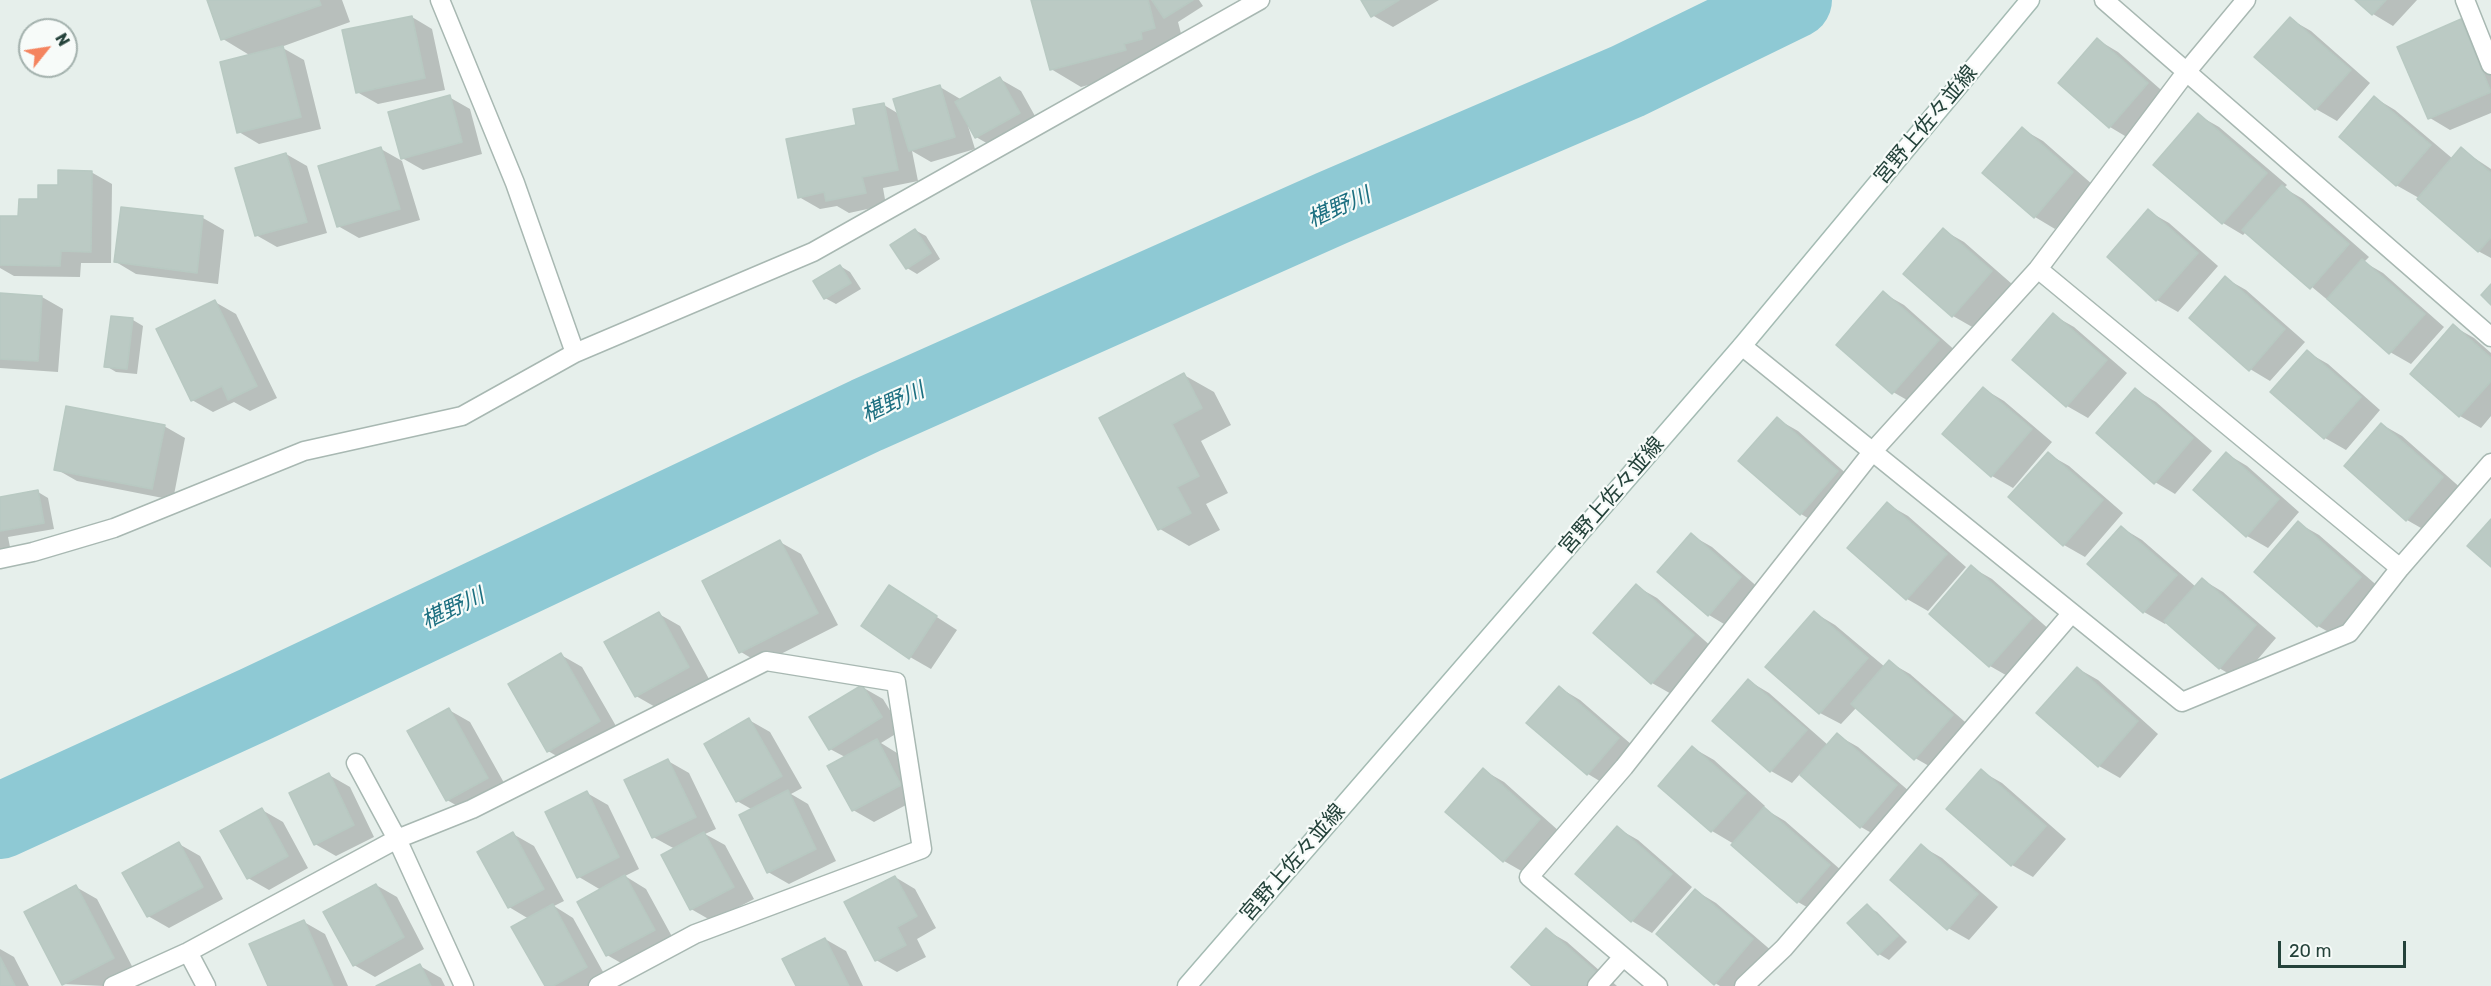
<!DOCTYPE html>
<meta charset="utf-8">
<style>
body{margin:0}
#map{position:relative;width:2491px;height:986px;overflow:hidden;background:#e6efeb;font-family:Rubik,sans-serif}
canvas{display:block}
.north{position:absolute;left:18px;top:18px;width:60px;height:60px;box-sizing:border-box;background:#f7fbf9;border:2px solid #a3b1ad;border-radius:50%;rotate:60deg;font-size:16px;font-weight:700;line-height:24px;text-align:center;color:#24423a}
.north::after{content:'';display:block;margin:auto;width:21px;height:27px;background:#f4845f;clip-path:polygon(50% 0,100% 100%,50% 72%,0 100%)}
.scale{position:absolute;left:2278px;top:941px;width:128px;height:27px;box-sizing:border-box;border:3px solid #24423a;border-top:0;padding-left:8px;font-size:18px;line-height:21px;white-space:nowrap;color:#24423a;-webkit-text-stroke:4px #f7fbf9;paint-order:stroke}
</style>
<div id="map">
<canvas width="2491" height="986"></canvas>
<div class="north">N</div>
<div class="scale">20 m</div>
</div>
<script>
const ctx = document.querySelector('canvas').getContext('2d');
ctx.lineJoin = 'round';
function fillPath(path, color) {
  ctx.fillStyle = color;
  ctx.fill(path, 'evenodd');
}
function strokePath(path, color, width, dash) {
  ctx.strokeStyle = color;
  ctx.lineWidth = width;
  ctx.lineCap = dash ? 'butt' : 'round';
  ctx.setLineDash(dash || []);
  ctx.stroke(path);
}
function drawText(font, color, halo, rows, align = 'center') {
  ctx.font = font + ' Rubik,"Noto Sans JP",sans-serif';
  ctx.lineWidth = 4.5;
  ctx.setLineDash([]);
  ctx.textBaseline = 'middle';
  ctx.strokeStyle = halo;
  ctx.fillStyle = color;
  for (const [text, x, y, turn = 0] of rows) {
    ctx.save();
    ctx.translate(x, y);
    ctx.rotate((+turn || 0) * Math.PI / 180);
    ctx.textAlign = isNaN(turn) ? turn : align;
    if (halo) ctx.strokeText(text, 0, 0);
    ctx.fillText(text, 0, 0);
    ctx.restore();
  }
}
const shadow = new Path2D(`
 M209,0H342L350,22L281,47L304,60L321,129L259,144L239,132L251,56L223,39Z
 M1033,0H1199L1203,6L1178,22L1184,45L1155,67L1081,87L1051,69Z
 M1363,0H1439L1393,27L1372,15Z
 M2357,0H2417L2393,26L2373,14Z
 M412,17L432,29L445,90L378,104L357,92Z
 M2290,19L2311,31L2370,83L2337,121L2316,109L2256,57Z
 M2461,21L2482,33L2491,54V113L2450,130L2430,118Z
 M2098,40L2118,52L2168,96L2130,139L2110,127Z
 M1000,79L1021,91L1040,125L997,149L976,137L968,126L975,149L931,162L912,151L918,181L883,188L886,205L849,213L837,206L820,209L799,197L857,126L884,105L899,114L940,87L962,100Z
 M449,97L470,109L482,154L423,170L402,158Z
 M2375,98L2395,110L2453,159L2461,149L2491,169V258L2478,251L2419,198L2396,185Z
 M2198,115L2219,127L2287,185L2284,188L2303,199L2369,257L2364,262L2383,273L2444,327L2411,364L2390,352L2246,232L2243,235L2223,223Z
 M2022,129L2043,141L2093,185L2055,229L2035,217Z
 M381,149L402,161L420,220L359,238L338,226Z
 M286,154L307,166L327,233L277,247L256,235Z
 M91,172L112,184L111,263H81L80,277L14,276L0,268V218H20L59,186Z
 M122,208L203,218L224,230L218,284L136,274L116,262Z
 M2148,211L2169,223L2218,266L2178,312L2157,300L2109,257Z
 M915,230L926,236L940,259L917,274L907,268Z
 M1943,230L1964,242L2012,284L1974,328L1953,316Z
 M840,266L850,272L861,289L836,304L825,298Z
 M2225,278L2246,290L2305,342L2270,381L2250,369Z
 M1883,293L1904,305L1958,353L1914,404L1893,392Z
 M0,294L42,297L63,309L58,372L0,368Z
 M215,302L236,314L277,398L250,411L234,402L213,412L192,400Z
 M2053,315L2074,327L2127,373L2088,418L2067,406Z
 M133,320L143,326L137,374L116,372L106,366Z
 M2453,326L2474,338L2491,353V416L2481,428L2460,416L2412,373Z
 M2307,352L2328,364L2380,410L2346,450L2325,438L2272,392Z
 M1184,375L1214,392L1231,425L1201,441L1228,493L1206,504L1220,530L1189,546L1160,529L1101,419Z
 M1984,389L2004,401L2052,442L2013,488L1992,476Z
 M2136,390L2156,402L2212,451L2175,494L2155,482Z
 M1777,419L1798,431L1858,484L1821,526L1801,514Z
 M2381,424L2402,436L2463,490L2428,532L2407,520Z
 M164,426L185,438L173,500L77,481L56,469Z
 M2048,454L2069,466L2123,513L2085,557L2064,545Z
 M2227,454L2247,466L2299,512L2268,548L2247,536Z
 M38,492L48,498L54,529L8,537L10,547L0,549V499Z
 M1887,504L1908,516L1966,567L1928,611L1907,599L1849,548Z
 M2298,523L2319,535L2381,589L2339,638L2318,626L2256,572Z
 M2122,528L2142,540L2196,587L2203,580L2223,592L2276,638L2240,680L2219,668L2167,622L2165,624L2144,612L2090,564Z
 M1691,535L1712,547L1761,590L1729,627L1709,615Z
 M780,542L801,554L838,625L761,664L741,652L704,581Z
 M1971,567L1992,579L2051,631L2011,678L1990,666Z
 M1636,586L1657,598L1713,648L1673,695L1652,683Z
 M890,587L957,630L931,669L910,657Z
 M1815,613L1835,625L1885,667L1889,662L1910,674L1972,728L1936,770L1915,758L1857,707L1841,724L1820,713Z
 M659,614L680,626L709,679L657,708L636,696Z
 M561,655L582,667L620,733L569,763L548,751Z
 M2077,668L2098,680L2158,734L2120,778L2099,766L2038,713Z
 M1749,681L1769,693L1828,745L1837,735L1858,747L1917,798L1882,839L1861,827L1800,774L1792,783L1771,771L1714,721Z
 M862,687L883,699L902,730L881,743L897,753L921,797L874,822L853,810L845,757L830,749Z
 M1560,688L1580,700L1639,751L1608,786L1588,774Z
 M449,710L470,722L508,790L468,812L447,800Z
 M749,720L770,732L802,788L791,794L808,804L836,861L789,884L768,872L753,810L737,801Z
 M1693,748L1714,760L1765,806L1763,808L1785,821L1850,878L1819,914L1798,902L1734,844L1712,831L1660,785Z
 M668,761L689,773L716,829L705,834L725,845L754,899L712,921L691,909L675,849L653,837Z
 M1483,770L1504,782L1560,832L1525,873L1504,861Z
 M1981,771L2002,783L2066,839L2033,877L2012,865L1948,809Z
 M329,775L350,787L374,837L336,856L315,844Z
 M587,793L608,805L639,869L625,876L646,889L675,942L628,967L607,955L601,890L579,877Z
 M262,810L283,822L308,868L269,890L248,878Z
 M1617,828L1638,840L1692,887L1652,933L1632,921Z
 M513,834L534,846L564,901L554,906L573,918L607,979L594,986H547L529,919L509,907L479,852Z
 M179,844L200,856L223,899L169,928L148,916Z
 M1921,846L1942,858L1998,907L1969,940L1948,928Z
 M895,877L915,889L936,928L917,939L926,957L897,972L876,960Z
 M376,885L397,897L424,949L375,977L354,965Z
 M76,887L97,899L134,970L104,986L63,984Z
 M1696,891L1716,903L1773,952L1744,986H1720L1715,983Z
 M1867,906L1877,912L1907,942L1889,960L1879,954L1849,923Z
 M304,922L325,934L348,986H269Z
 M1546,930L1567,942L1617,986H1534Z
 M825,939L846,951L863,986H798Z
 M0,949L14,957L29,986H0Z
 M420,966L441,978L445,986H380Z`);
const river = new Path2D(`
 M0,821L256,704L867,415L1332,208L1628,81L1794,0`);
const building = new Path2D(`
 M207,0H319L321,5L221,40Z
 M1031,0H1148L1155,28L1141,32L1142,39L1124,44L1126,50L1050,70Z
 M1152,0H1193L1164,18Z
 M1361,0H1399L1371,17Z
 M2355,0H2386L2372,15Z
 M412,16L425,78L356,93L342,30Z
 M2290,17L2351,70L2315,110L2254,57Z
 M2461,19L2491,92L2428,119L2397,47Z
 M2097,38L2148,83L2109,128L2058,83Z
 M283,46L301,117L237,133L220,62Z
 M1000,77L1020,113L975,138L955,102Z
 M940,85L955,137L909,151L893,99Z
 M450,95L462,142L401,159L388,112Z
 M2374,96L2431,145L2396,186L2339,137Z
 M884,103L898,170L862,177L866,193L826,201L824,192L798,198L786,139L856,125L853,109Z
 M2198,113L2267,173L2222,224L2153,165Z
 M2022,127L2073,172L2034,218L1982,173Z
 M381,147L400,209L337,227L318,166Z
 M2461,147L2491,173V237L2478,252L2417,199Z
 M286,153L307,222L255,236L235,168Z
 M58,170L92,171L91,252L61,251L60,266L0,265V216H18L19,199H38V185H58Z
 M2282,185L2349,244L2310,289L2242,230Z
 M121,207L203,216L197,273L114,262Z
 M2148,209L2198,253L2156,301L2107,257Z
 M1943,228L1992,271L1952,317L1903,274Z
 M915,229L931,253L906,269L890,245Z
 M2362,259L2425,314L2389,354L2327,299Z
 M840,265L851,283L824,299L813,281Z
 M2225,276L2285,329L2249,371L2189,318Z
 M2491,284V305L2481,295Z
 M1883,291L1939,340L1892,394L1836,345Z
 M0,293L42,296L38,361L0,359Z
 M215,300L257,386L228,400L222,386L191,401L156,329Z
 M2053,313L2107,360L2066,407L2012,360Z
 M111,316L133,318L127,369L104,367Z
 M2453,324L2491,358V381L2459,417L2410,374Z
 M2307,350L2361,397L2324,439L2270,392Z
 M1184,373L1202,408L1172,424L1199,476L1177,487L1191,513L1158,530L1099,418Z
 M1983,387L2032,429L1991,477L1942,434Z
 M2135,388L2193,438L2154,484L2096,433Z
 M66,406L165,425L152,489L54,470Z
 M1777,417L1838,471L1800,515L1738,461Z
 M2381,423L2443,477L2406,521L2344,466Z
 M2048,452L2103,500L2063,546L2008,497Z
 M2226,452L2279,499L2246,537L2193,490Z
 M38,490L44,523L0,531V497Z
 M1887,502L1947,554L1906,600L1847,548Z
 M2491,519V567L2467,546Z
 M2298,521L2361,577L2317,627L2254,572Z
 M2121,526L2177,575L2143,613L2087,564Z
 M1691,533L1741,577L1708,616L1657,572Z
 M780,540L818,613L739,653L702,581Z
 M1971,565L2032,618L1989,667L1929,614Z
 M2202,578L2256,625L2219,669L2164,621Z
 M1636,584L1694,635L1651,684L1593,633Z
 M889,585L937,616L909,659L861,626Z
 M1814,611L1868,658L1819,714L1765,667Z
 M659,612L689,667L635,697L604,642Z
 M561,653L600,721L547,752L508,684Z
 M1889,660L1953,715L1914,760L1851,704Z
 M2077,667L2138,721L2098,767L2036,713Z
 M1748,679L1807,730L1770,772L1712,721Z
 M862,685L882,717L829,750L809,717Z
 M1559,686L1619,738L1587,775L1526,723Z
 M449,708L488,778L446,801L407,731Z
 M749,718L782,776L736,802L704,744Z
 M1837,733L1897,785L1860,828L1800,775Z
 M877,739L901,785L852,811L827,766Z
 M1692,746L1746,793L1711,832L1658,786Z
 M668,759L696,817L652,838L624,780Z
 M1483,768L1540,819L1503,862L1445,812Z
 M1981,769L2046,826L2011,866L1946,809Z
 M329,773L354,825L314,845L289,793Z
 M788,790L816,849L767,873L739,815Z
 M587,791L619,857L577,878L545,812Z
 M1764,807L1830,865L1797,903L1731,845Z
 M262,808L288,856L247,879L220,831Z
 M1617,826L1672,874L1631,922L1575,874Z
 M513,832L544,889L508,908L477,852Z
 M704,832L734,887L690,910L661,855Z
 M179,842L203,887L147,917L122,873Z
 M1921,844L1978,894L1947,930L1890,880Z
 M625,875L655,930L606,956L577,902Z
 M895,876L917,916L897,927L906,945L875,961L844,902Z
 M376,884L404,937L353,966L323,912Z
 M76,885L114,958L62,985L24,912Z
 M1695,889L1753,939L1714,985L1656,934Z
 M553,904L587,967L553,986H545L511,927Z
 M1867,904L1898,936L1878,955L1847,923Z
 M304,920L333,986H268L249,944Z
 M1546,928L1600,975L1591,986H1532L1511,967Z
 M825,938L849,986H796L782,959Z
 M0,957L15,986H0Z
 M420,964L431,986H376Z`);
const minor = new Path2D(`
 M440,0L515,183L575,353
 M2104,0L2491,337
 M2465,0L2491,65
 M2038,269L2400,568
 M1742,346L2182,702L2349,633L2400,568L2491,463
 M0,559L33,552L114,528L304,451L462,416L575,353L813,252L1260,0
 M356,763L397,839L464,986
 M188,952L206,986
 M113,986L188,952L397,839L472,809L766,661L896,682L922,849L695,934L598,986
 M1597,986L1623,957
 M1658,986L1529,877L1624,767L1873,451L2038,269L2187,71L2246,0
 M1744,986L1784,948L2071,614`);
const secondary = new Path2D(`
 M1187,986L1742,346L2030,0`);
const streetNames = [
 ["宮野上佐々並線",1926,125,-50],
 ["宮野上佐々並線",1612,496,-49],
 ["宮野上佐々並線",1293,863,-49]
];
const waterNames = [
 ["椹野川",1339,208,-24],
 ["椹野川",893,403,-24],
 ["椹野川",453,609,-25]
];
fillPath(shadow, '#0003');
strokePath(river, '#8ec9d4', 76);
fillPath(building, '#bbcac4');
strokePath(building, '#b8c9c2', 1.5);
strokePath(minor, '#a8b8b2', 21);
strokePath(secondary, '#a4bbb3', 21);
strokePath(minor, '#fff', 18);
strokePath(secondary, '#fff', 18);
drawText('21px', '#24423a', '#f7fbf9', streetNames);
drawText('italic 22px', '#1c6f80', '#f7fbf9', waterNames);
</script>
